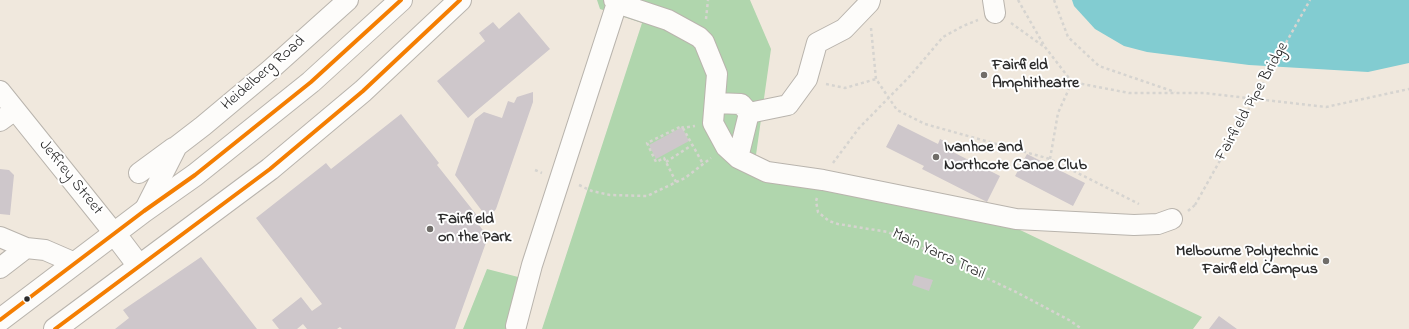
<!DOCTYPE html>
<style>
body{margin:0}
canvas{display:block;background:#f0e8dd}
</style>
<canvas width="1409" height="329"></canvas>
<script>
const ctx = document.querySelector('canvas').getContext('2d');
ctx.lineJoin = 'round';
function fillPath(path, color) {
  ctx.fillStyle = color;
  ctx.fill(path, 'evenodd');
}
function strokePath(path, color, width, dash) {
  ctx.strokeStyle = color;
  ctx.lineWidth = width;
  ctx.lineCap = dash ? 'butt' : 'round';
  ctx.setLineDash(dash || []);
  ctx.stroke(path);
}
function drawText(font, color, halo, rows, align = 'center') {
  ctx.font = font + ' "Indie Flower",sans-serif';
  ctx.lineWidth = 4;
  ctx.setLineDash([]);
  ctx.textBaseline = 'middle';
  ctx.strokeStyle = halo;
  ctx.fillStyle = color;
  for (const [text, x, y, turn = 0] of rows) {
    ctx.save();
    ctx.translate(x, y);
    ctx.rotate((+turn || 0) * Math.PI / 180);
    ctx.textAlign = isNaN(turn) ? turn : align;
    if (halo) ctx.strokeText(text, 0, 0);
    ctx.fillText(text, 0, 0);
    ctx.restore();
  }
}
const green = new Path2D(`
 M597,0H750L771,49L753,176L1018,229L1202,317L1193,329H542L642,23L600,9Z
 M487,269L526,279L525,329H463Z`);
const water = new Path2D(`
 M1072,0H1409V63L1368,72L1249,65L1147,52L1124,46L1095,29L1074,6Z`);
const building = new Path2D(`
 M519,12L550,49L468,118L437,81L485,41L479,33L493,22L499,29Z
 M533,92V102L496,209L488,219L455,175L475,119L484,112L502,118L508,101L514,103L517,97Z
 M401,114L439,163L437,165L479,218L476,221L488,237L455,329H342L340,327L337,329H307L303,324L297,329H279L272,320L301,297L312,311L322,304L256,218L326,163L331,169Z
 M898,124L938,144L940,139L950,144L947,149L1000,176L987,202L922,169L924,166L886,147Z
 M682,127L689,141L656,159L649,145Z
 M1027,154L1085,183L1073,206L1015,176Z
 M0,169L9,170L14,175L10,215L0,214Z
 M201,257L257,329H115L129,318L123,310Z
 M915,275L933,280L929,291L912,285Z
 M1219,316L1237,329H1209Z`);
const path = new Path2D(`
 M1018,0L1045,47L1072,82L1129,93H1204L1326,107L1409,89
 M1054,0L1068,37L1099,66L1175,92
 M706,19L708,0
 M1011,23L1043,46
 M871,28L876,79L897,110L925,124L1050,159L1139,204
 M826,84L845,88L876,79
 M683,128L703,164
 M1050,159L1058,113L1072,82
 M666,162L692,145
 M833,163L859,128L910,76L943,37L963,26L978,20
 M535,170L542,173
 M676,182L664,158L656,162L647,143L682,126L683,128L695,126
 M579,185L592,191L610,195L647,196L685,178L711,158
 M817,198L816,201L818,212L829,221L838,224L888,232L1016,292L1069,320L1082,329
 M1188,211L1195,205`);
const minor = new Path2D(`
 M614,0L617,3L668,20L699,37L704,42L717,74L713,123L726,147L738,158L767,172L823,180L1016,219L1134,225L1158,224L1172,219
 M993,0L995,13
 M0,91L114,233
 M715,103L741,104L749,113
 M749,113L788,105L807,79L817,43L844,29L869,3L870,0
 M0,121L15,110
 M738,158L749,113
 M139,173L173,148
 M144,211L177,146L203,126L270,70L348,0
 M0,237L26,248
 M0,268L26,248L45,250L75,263
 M516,326L532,265L617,3`);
const major = new Path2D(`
 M114,233L139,266
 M0,320L144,211L195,175L311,82L401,0
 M55,329L270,169L363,91L460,0`);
const pathBridge = new Path2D(`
 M1195,205L1310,0`);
const bus1 = new Path2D(`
 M0,320L144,211L195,175L311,82L401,0
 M55,329L270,169L363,91L460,0`);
const markers = [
 [984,75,4,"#706d69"],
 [936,157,4,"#706d69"],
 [430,229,4,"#706d69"],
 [1326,261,4,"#706d69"],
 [27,299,3.5,"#2b2b2b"]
];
const poiNames = [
 ["Fairfield",992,66],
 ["Amphitheatre",992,84],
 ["Ivanhoe and",944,148],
 ["Northcote Canoe Club",944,166],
 ["Fairfield",438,220],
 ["on the Park",438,238],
 ["Melbourne Polytechnic",1318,252,"right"],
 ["Fairfield Campus",1318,270,"right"]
];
const streetNames = [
 ["Heidelberg Road",264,74,-41],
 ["Fairfield Pipe Bridge",1253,102,-61],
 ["Jeffrey Street",70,178,51],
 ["Main Yarra Trail",938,255,25]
];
fillPath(green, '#b0d6ad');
fillPath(water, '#82ccd1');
fillPath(building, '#cec7cb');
strokePath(minor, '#b9b4ad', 22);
strokePath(major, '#b9b4ad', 24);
strokePath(path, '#d6d4d0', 2.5, [3, 3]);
strokePath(minor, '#fdfcfa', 20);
strokePath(major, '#fdfcfa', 22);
strokePath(pathBridge, '#d6d4d0', 2.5, [3, 3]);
strokePath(bus1, '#f47e02', 4);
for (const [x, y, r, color] of markers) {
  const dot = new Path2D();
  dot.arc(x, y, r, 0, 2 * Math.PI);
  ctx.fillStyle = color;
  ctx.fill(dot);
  strokePath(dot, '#fff', 1.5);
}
drawText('bold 16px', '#2b2b2b', '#fff', poiNames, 'left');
drawText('16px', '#2b2b2b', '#fff', streetNames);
</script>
